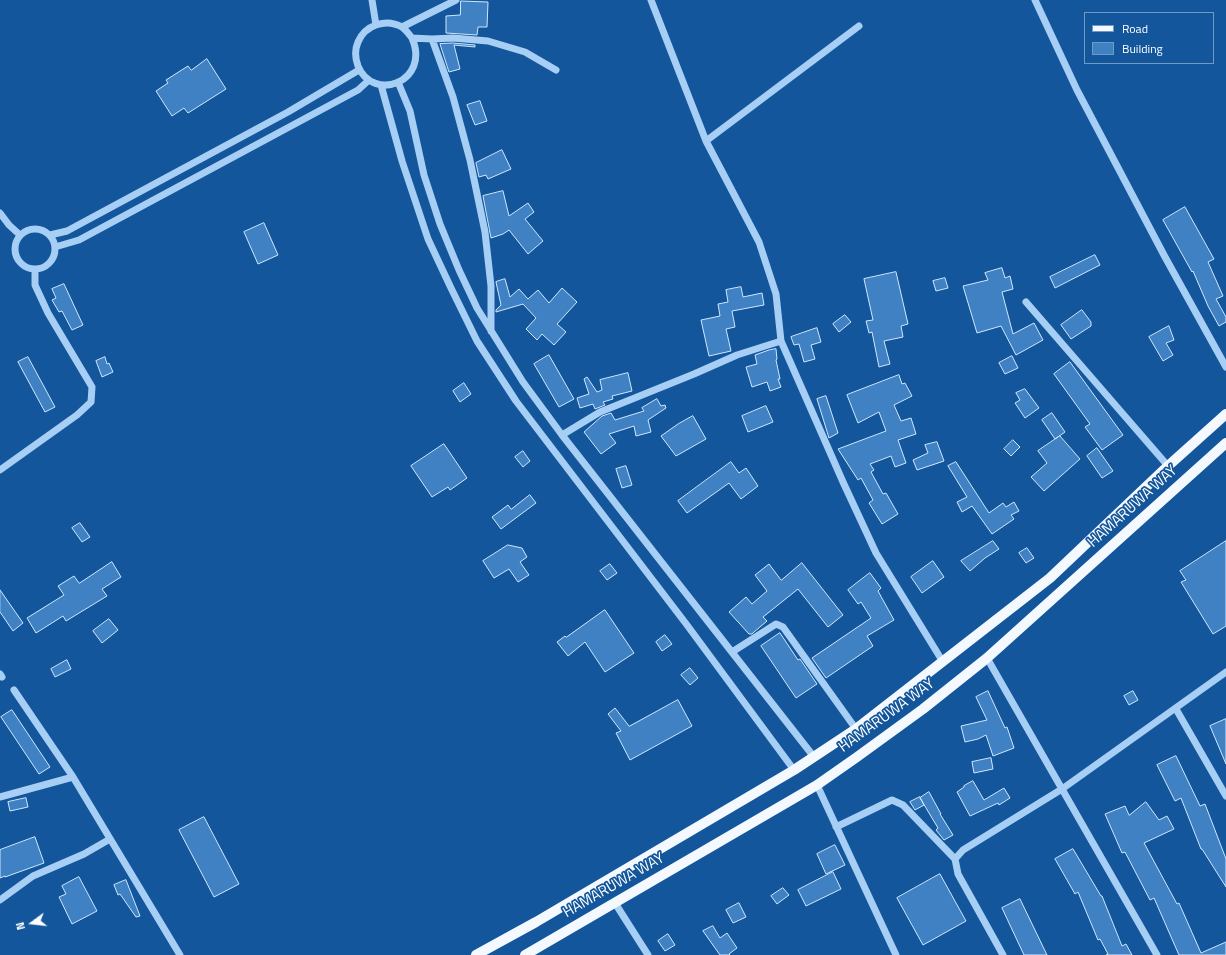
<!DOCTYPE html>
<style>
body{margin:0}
#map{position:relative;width:1226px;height:955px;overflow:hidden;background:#13569b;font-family:"Titillium Web",sans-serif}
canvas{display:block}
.legend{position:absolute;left:1084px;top:12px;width:130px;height:52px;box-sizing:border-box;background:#13569b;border:1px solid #719ac3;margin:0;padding:5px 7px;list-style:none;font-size:12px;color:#fff}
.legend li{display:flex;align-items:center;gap:8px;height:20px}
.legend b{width:20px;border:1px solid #719ac3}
.north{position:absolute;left:12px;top:903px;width:40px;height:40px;-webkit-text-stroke:3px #13569b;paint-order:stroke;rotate:255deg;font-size:11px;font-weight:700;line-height:16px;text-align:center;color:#fff}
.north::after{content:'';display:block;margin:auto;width:14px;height:18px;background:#fff;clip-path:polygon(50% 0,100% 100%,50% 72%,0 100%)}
</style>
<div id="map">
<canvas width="1226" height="955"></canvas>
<ul class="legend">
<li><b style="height:5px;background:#f3f9ff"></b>Road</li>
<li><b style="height:11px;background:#4081c4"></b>Building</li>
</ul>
<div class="north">N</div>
</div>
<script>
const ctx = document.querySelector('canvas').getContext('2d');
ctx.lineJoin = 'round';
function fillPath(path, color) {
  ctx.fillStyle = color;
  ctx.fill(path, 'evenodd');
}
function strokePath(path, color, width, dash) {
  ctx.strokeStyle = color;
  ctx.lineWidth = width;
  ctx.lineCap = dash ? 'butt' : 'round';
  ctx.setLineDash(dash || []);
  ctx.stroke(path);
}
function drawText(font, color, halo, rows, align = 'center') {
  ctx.font = font + ' "Titillium Web",sans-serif';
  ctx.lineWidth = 3.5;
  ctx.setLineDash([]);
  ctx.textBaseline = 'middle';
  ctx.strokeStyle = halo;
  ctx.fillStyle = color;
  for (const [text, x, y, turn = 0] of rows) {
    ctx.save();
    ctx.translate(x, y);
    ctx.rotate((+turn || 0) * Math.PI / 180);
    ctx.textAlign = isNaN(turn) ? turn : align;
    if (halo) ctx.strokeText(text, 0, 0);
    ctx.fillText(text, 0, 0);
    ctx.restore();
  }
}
const building = new Path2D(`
 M461,1L488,2L487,27H478L477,35L446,33V16L460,15Z
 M453,43L475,45V47L454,45L460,69L449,72L440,44Z
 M207,59L226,89L188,113L184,108L172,116L156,91L168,83L166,80L188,66L191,70Z
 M480,101L487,121L475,125L467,105Z
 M502,150L511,169L488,179L486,175L479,177L476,163Z
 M503,191L509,216L528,203L534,212L525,219L543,241L528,254L509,230L503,234L491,238L483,196Z
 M1185,207L1214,259L1208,262L1223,296L1216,299L1226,317V322L1219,326L1208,306L1193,271L1192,272L1163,220Z
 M264,223L278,255L258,264L244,232Z
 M1095,255L1100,265L1055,288L1050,277Z
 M1002,268L1005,278L1010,276L1013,289L1002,292L1013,334L1034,323L1043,340L1016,355L1001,326L977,333L963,286L988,280L985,273Z
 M896,272L908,324L901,326L903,337L884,341L890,364L879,367L872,332L869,333L866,321L873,320L864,279Z
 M945,278L948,288L936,291L933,281Z
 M505,279L510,297L519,289L528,299L538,290L549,303L562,288L577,302L557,324L566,332L554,345L542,334L537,340L526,329L536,318L523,304L496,312V310L501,305L496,282Z
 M64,284L83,325L72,330L62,311L59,312L52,300L56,298L52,289Z
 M741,287L743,297L762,293L764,305L732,311L735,327L726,329L731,351L709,356L701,320L720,316L718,304L728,302L726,290Z
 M1082,310L1091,322V326L1071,339L1061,325Z
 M845,315L851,322L839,332L833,324Z
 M1169,326L1174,340L1166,343L1173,355L1163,361L1149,337Z
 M817,328L821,342L811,345L815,359L804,362L799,344L794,345L791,337Z
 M776,349L777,359L776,360L780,379H778L781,387L770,391L767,382L752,387L746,367L757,364L755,355L769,350Z
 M549,355L574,399L559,407L534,364Z
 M1012,356L1018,368L1005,374L999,363Z
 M28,357L55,407L45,412L18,362Z
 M105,357L107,364L109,363L113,372L102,377L96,361Z
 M1070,362L1123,435L1102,450L1085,427L1090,424L1054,374Z
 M628,373L632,391L612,396L613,399L603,402L605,405L595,409L593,404L580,408L577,398L589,394L584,379L587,377L597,392L602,390L600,380Z
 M899,375L902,384L905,383L912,396L894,405L901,421L911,418L916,434L898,440L906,463L895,467L891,456L870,464L874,470L871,472L883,494L886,493L898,514L882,524L869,503L873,500L861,478L858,480L838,449L886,431L879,412L858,423L847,395Z
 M464,383L471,394L460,402L453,391Z
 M1025,389L1039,408L1025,418L1015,403L1020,400L1016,393Z
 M826,396L838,433L829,438L817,399Z
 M657,399L661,406L665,405L666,408L648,420L651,432L636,436L634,426L609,434L616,443L601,454L584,432L602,416L611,413L615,420L644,411L642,408Z
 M766,406L773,422L748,432L742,416Z
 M1052,413L1065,432L1055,439L1042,420Z
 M693,416L706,439L676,456L661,436L678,424Z
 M1060,436L1080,459L1044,491L1031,477L1047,463L1038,451Z
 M1013,440L1020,447L1011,456L1004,449Z
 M937,442L944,461L917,470L913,460L928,453L925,445Z
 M444,444L467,478L450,490L448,487L432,497L411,466Z
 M1097,448L1113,471L1102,478L1087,456Z
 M523,451L530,461L523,467L515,457Z
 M731,462L739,473L746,468L758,486L741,499L729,483L687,513L678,501Z
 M956,462L989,513L1003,503L1006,507L1014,502L1019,511L1011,515L1014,519L992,534L972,506L962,512L957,502L967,497L948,466Z
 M626,466L632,485L622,488L616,469Z
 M530,495L536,503L501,529L492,517L508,505L511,509Z
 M80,523L90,537L82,542L72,528Z
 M993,541L999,549L985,558L970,571L961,561Z
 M1226,541V626L1213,634L1181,582L1186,580L1180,571Z
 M508,545L522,548L527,557L520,562L529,575L518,582L509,569L494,578L483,561Z
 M1027,548L1034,558L1026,563L1019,553Z
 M933,561L944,577L922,593L911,577Z
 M112,562L121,577L102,589L107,596L66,621L63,616L36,633L27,618L64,595L58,586L74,576L79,583Z
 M802,563L843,615L828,627L798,589L763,617L767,621L754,632L752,634H749L729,612L746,597L752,604L767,591L755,575L769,564L781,580Z
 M610,564L617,573L607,580L600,571Z
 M870,573L881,588L878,591L894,620L867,636L873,646L826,678L812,658L871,618L861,602L858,604L848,590Z
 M0,590L23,623L13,631L0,612Z
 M605,610L634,653L605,672L585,642L568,656L557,642L565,636L566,637Z
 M109,619L118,630L102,643L93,631Z
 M780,633L798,660L800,659L817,684L796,698L761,646Z
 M665,635L672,644L662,651L656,642Z
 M67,660L71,669L55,677L51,669Z
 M690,668L698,678L690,685L681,675Z
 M988,691L1005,728L1007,727L1014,748L993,756L986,735L978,739L965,742L961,726L987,720L976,697Z
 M1133,691L1138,700L1129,705L1124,696Z
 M678,700L692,726L630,760L616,733L621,731L608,714L615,708L629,726Z
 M12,710L50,767L39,774L1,717Z
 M1226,719V764L1210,726Z
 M1176,756L1200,806L1205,804L1226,859V887L1202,849H1201L1181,798L1175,801L1157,765Z
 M991,758L993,769L974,773L972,762Z
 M973,781L984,800L1004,788L1010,798L999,805L998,803L970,816L957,792L964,787V786Z
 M929,792L941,814H940L953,835L944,840L936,830L938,828L920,798Z
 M920,797L924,805L915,810L910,802Z
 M26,798L28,807L10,811L8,802Z
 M1146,802L1159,820L1167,816L1174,829L1144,843L1177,904L1179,903L1201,953L1226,942V955H1179L1154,898L1150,900L1125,852L1122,853L1105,814L1125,806L1129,815Z
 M204,817L239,884L214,897L179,830Z
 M35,837L44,863L5,877V876L0,878V850Z
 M835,845L845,865L826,874L817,854Z
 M1073,849L1101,896H1102L1122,946L1126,944L1132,955H1106L1108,954L1100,939L1098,940L1078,892L1075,894L1055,859Z
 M833,872L841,889L806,906L798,890Z
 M940,874L966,921L923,945L897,898Z
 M79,877L97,911L72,924L59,897L66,894L62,886Z
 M126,880L140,916L136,917L120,894L118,895L114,885Z
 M783,888L789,895L777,904L771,896Z
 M1020,899L1047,955H1024L1002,908Z
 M739,903L746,917L733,923L726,910Z
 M713,926L720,938L727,933L737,948L729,954L730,955H720L703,931Z
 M668,934L675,945L665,951L658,941Z`);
const minor = new Path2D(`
 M372,0L376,25
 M651,0L706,141L759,242L776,294L781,341L843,482L876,553L943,662
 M1035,0L1077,90L1165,257L1226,367
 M402,27L456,0
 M412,38C431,82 373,103 358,66C355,58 355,49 358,42C365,25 386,18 402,27C406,30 409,34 412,38L432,39L453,38L488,41L525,52L556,70
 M432,39L453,97L470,160L485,232L491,286V331
 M398,82L410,111L424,175L440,224L459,270L477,308L523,382L562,435L814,757
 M381,85L402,161L428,239L451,288L477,341L516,401L687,625L794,770
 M706,141L859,26
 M0,213L9,225L20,235
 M15 249a20 20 0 1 1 40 0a20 20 0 1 1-40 0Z
 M50,235L67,231L288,112L359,70
 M55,247L79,240L358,90L369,80
 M1026,302L1168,466
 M562,435L600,412L694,374L737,355L781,341
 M0,470L77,415L91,402L92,387L48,313L35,285V269
 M732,652L776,624L783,627L856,729
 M987,658L1157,955
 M0,674L2,677
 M14,690L73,777L180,955
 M1176,709L1226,796
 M817,785L896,955
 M0,797L73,777
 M836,827L892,800L903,805L955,859L958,874L1003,955
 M955,859L963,850L1062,789L1226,672
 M0,900L33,876L84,854L110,839
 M615,903L648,955`);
const major = new Path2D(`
 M476,955L536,922L794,770L856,729L1050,578L1168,466L1226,414
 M525,955L817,785L857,757L923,709L987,658L1226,443`);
const streetNames = [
 ["HAMARUWA WAY",1133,507,-42],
 ["HAMARUWA WAY",887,716,-36],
 ["HAMARUWA WAY",614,886,-30]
];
fillPath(building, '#4081c4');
strokePath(building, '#cfe7fd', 1);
strokePath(minor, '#a7cef4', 7);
strokePath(major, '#f3f9ff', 10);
drawText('15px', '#fff', '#13569b', streetNames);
</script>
